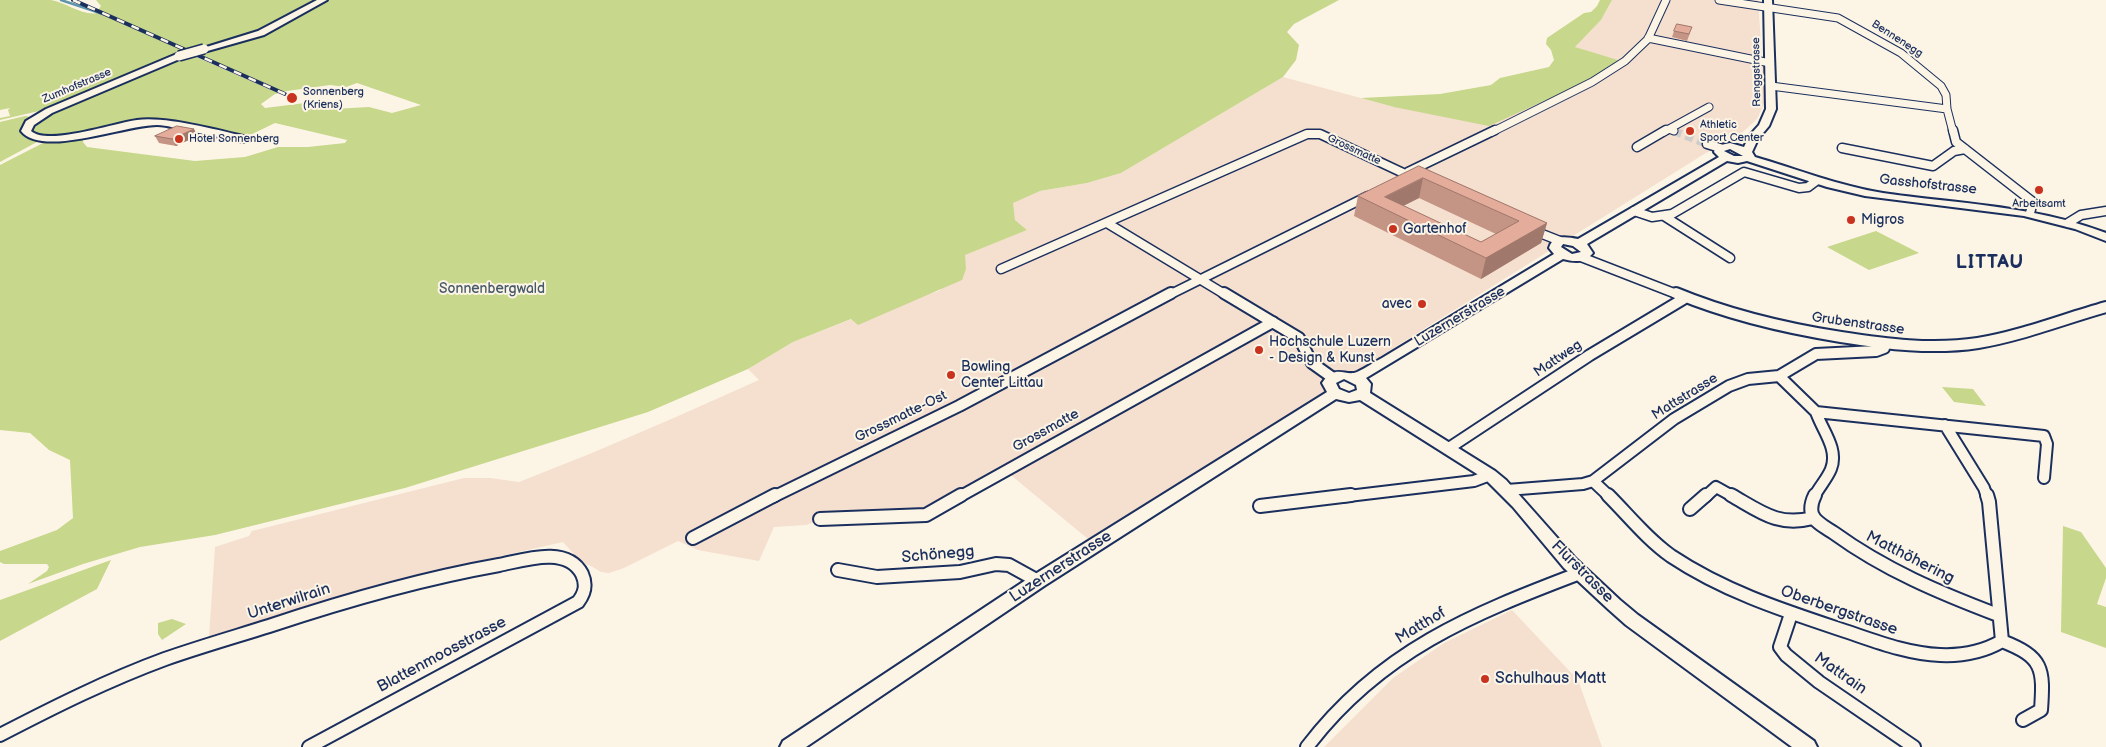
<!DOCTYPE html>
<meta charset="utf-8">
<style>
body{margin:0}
canvas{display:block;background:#fcf5e5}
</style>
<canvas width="2106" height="747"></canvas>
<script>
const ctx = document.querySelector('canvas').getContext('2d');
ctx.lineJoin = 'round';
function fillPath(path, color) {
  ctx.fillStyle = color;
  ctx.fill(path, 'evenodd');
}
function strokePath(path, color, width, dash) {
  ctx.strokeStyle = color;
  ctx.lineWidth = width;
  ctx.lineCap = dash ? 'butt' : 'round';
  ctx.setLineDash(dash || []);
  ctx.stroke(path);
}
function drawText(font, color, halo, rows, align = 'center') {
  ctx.font = font + ' "Balsamiq Sans",sans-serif';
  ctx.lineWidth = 4;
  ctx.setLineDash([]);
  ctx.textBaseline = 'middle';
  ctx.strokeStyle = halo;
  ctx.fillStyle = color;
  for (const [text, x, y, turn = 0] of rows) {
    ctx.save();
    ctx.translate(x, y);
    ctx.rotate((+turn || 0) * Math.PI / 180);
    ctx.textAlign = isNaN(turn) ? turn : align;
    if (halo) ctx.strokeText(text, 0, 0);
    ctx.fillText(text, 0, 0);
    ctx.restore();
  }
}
const built = new Path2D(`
 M1612,0H1758L1765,102L1757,119L1743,132L1701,156L1088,539L1001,467L930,507L904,513L828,517L806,525L774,527L759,561L698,550L678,541L624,568L609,573L601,572L591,566L582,563L563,542L386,582L209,637L215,547L249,536L252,531L464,478H490L519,482L592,453L676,417L759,380L748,369L793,342L852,319L939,291L966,269L964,255L1027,230L1015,220L1012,203L1040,191L1087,183L1121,173L1283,77L1394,107L1562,93L1595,76L1593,53L1575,47L1601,20Z
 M1512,610L1578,680L1602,747H1324L1393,678L1444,643Z`);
const green = new Path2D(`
 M0,0C16,0 35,0 51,0C68,3 84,18 102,12L98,10L101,6L96,0H320L275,25L235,40L198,49L52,108L0,120V118L10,116L8,110L10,108L0,110Z
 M324,0H1339L1294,24L1287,32L1299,45L1296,60L1283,77L1121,173L1087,183L1040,191L1013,203L1015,220L1027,230L965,255L966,269L962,280L858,325L851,319L793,342L748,369L648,412L405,488L215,535L140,547L83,564L28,584L47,571L49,567L47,564H4L0,562V551L57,530L73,518L70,460L49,450L30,433L0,430V165L43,143L83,136V142L87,147L195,161L245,157L278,147H308L345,143L347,140L275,123L246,137L194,125C183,130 170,119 157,121C117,126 72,145 32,134L30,129L43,116L189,54L267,88H272L195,52L238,41ZM357,83L421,105L392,113L369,107L333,109L321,101L265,108L261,104L275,94L287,91L330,85L346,87Z
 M1600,0H1612L1601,20L1575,47L1621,61L1575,87L1489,126L1394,107L1361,98L1440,94L1491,85L1500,78L1549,67L1554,60L1551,50L1546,44L1547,38L1584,13L1591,12L1597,6Z
 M25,116L32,117L23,133L26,136L37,140V142L0,162V122Z
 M1876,231L1919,253L1869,270L1827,247Z
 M1942,387L1973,389L1986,406L1954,402Z
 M2063,526L2081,532L2106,568V578L2097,604L2106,607V648L2061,632Z
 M111,560L97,589L0,641V600Z
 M172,619L186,624L162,640L158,634V623Z`);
const stream = new Path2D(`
 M61,0L103,14`);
const streetTunnelFar1 = new Path2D(`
 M1674,131L1676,132`);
const streetTunnel = new Path2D(`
 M1674,131L1707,144`);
const streetFar3 = new Path2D(`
 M1719,0L1838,18L1901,53L1941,86L1946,95L1947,109L1953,132
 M1648,38L1770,63
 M1771,86L1947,109
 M1669,129L1709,107
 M1492,132L1592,82L1625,61L1648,39L1666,0
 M1664,132L1669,129L1674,131`);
const streetFar2 = new Path2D(`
 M1953,130L1956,142L2033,202L2030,213
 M1707,144L1720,148
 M1637,147L1666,130
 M1842,148L1933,166L1954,151L1965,149
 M1408,172L1495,130
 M1634,211L1652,217L1672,214L1744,172L1799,188L1808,187L1816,181
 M1664,216L1730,258
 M1107,223L1226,295
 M2068,223L2081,215L2106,211
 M1532,230L1560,241
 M1581,257L1679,295
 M1001,269L1307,134H1320L1416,179
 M1169,295L1368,196`);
const streetFar1 = new Path2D(`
 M1224,293L1299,338L1312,363L1333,378
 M1676,293C1729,315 1784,328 1841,337C1886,344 1932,350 1978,343C2021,336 2063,319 2106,307
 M1779,376L1816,412L2044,436L2047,444L2044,478
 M1945,425L1984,488L1987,497
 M1449,448L1590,355L1685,298
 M1593,481L1610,497
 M1507,490L1583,484L1593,481L1674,419L1729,386L1748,379L1779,376L1816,354L1876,351L1884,348V344
 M773,497L959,406L1171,293
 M959,497L1273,322
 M1340,497L1474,481L1490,475
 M1705,497L1716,487L1734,497
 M1814,497C1819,487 1827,479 1831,469C1839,449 1822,430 1816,412`);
const street = new Path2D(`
 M1608,495C1629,516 1647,539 1671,556C1725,592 1785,611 1845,631C1875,641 1908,654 1940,655C1962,656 1983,652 2002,641C2043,657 2044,668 2041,710L2023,720
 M1731,495C1761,512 1778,527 1813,518
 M1815,495C1812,501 1810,507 1812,514C1815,523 1827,528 1834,533C1885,570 1940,593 1998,615
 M1987,495L1989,502L2002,641
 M1260,506L1351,495
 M1690,509L1706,495
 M820,519L926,515L961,495
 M693,538L775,495
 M838,570L877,577L960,572L996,564L1009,565L1038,581
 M1791,614L1780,647L1786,655L1819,682L1914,747
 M0,735C54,707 108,680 165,659C199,647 234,637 269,626C344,601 420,579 499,565C524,560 567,545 582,574C587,585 585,593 578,602L309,747
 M1307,747C1380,651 1472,614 1580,573`);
const secondary = new Path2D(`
 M317,0H327L264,35L204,52L200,49L258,31Z
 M1764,0H1772L1776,109L1769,126L1758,139L1752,152L1755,157C1797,169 1839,186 1883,193C1959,204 2032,205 2106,233V241L2075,229L2024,216L1865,196L1827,187L1747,161L1738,163L1727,161L1587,244L1593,253C1585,263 1574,262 1563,259L1366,378L1371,384L1370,393L1495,471L1506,480L1576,559L1620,600L1638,615L1814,741L1817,747H1792L1626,625L1608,609L1564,568L1513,507L1485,479L1360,400L1349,402L1336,399L1044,586L806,747H780L783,741L1032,576L1327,392L1322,383C1336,363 1345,377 1357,372C1366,368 1374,362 1382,358L1554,254L1549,248C1553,234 1567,237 1578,239L1719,157L1714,152L1716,146L1730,143L1744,147L1749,136L1759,125L1766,109ZM1730,149L1743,156H1734L1724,151ZM1563,244L1573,246L1581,252L1572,254L1561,247ZM1344,379L1356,385L1357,390L1349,393L1339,389L1336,383Z
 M179,53L183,56L182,58L52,113L34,125L31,131C48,146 114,123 137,120C165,116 218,130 247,137V141L243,142C224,138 206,134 187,131C177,129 167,125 157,125C125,125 42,158 21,131L26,121L46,109Z`);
const rail = new Path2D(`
 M73,0L285,94`);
const secondaryBridge = new Path2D(`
 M179,56L204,49`);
const wall = new Path2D(`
 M1674,31L1690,33L1687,41L1672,37Z
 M194,129L197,136L176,146L159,143L155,136Z
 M1419,166L1547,223L1541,243L1481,279L1354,216L1358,196ZM1419,198L1496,234L1481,242L1403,206Z`);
const shadedWall = new Path2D(`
 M194,129L197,136L176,146L172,139Z
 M1423,178L1419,198L1391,212L1385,197Z
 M1547,223L1541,243L1481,279L1486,258Z`);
const building = new Path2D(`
 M1677,24L1692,27L1689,34L1674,31Z
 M177,126L194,129L172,139L155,136Z
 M1419,166L1547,223L1486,258L1358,196ZM1423,178L1519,221L1481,242L1385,197Z`);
const markers = [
 [292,98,6,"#c8321e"],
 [1690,131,5,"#c8321e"],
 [179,139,5,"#c8321e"],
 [2039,190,5,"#c8321e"],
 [1851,220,5,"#c8321e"],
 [1393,229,5,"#c8321e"],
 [1422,304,5,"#c8321e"],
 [1259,350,5,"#c8321e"],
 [951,375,5,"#c8321e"],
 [1485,679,5,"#c8321e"]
];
const farStreetnames = [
 ["Bennenegg",1897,39,33],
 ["Renggstrasse",1757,72,-91],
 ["Zumhofstrasse",77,86,-23],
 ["Grossmatte",1354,150,25]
];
const farPoinames = [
 ["Sonnenberg",303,92],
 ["(Kriens)",303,105],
 ["Athletic",1700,125],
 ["Sport Center",1700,138],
 ["Hotel Sonnenberg",189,139],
 ["Arbeitsamt",2039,204,"center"]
];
const streetNames = [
 ["Gasshofstrasse",1928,185,6],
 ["Luzernerstrasse",1460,317,-31],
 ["Grubenstrasse",1858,324,8],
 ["Mattweg",1558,359,-34],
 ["Mattstrasse",1685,397,-32],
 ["Grossmatte-Ost",901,417,-26],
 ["Grossmatte",1046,431,-29]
];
const poiNames = [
 ["Migros",1861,220],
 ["Gartenhof",1403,229],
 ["avec",1412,304,"right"],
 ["Hochschule Luzern",1269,342],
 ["- Design & Kunst",1269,358],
 ["Bowling",961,367],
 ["Center Littau",961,383]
];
const parkNames = [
 ["Sonnenbergwald",492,289]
];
const nearStreetnames = [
 ["Schönegg",938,555,-5],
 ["Matthöhering",1910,558,27],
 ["Luzernerstrasse",1061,567,-33],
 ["Flurstrasse",1582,572,45],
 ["Unterwilrain",289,602,-18],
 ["Oberbergstrasse",1839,611,19],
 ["Matthof",1421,626,-31],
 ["Blattenmoosstrasse",442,655,-28],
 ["Mattrain",1840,674,35]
];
const nearPoinames = [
 ["Schulhaus Matt",1495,679]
];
const districtNames = [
 ["LITTAU",1990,263]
];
fillPath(built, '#f5dfcf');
fillPath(green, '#c7d78b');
strokePath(stream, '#5d96ac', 2.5);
strokePath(streetTunnelFar1, '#cfcdca', 7, [7, 3]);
strokePath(streetTunnel, '#cfcdca', 8, [8, 4.5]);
strokePath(streetFar3, '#1b2f5e', 9);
strokePath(streetFar2, '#1b2f5e', 11);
strokePath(streetFar1, '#1b2f5e', 14);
strokePath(street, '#1b2f5e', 16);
strokePath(secondary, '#1b2f5e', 4);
strokePath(streetFar3, '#fcf5e5', 7);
strokePath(streetFar2, '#fcf5e5', 8);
strokePath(streetFar1, '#fcf5e5', 10);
strokePath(street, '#fcf5e5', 12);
fillPath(secondary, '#fcf5e5');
strokePath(rail, '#1b2f5e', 4);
strokePath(rail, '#fcf5e5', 2.5, [8]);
strokePath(secondaryBridge, '#1b2f5e', 12, []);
strokePath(secondaryBridge, '#fcf5e5', 9);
fillPath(wall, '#c49485');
fillPath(shadedWall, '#a0786c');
fillPath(building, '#e4ac9b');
strokePath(building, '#a0786c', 1);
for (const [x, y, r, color] of markers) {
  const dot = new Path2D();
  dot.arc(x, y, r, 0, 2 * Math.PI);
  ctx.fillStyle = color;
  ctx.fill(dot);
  strokePath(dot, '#fcf5e5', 2);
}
drawText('11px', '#1b2f5e', '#fcf5e5', farStreetnames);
drawText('11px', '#1b2f5e', '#fcf5e5', farPoinames, 'left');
drawText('14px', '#1b2f5e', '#fcf5e5', streetNames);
drawText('14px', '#1b2f5e', '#fcf5e5', poiNames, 'left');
drawText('14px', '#465969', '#fcf5e5', parkNames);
drawText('16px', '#1b2f5e', '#fcf5e5', nearStreetnames);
drawText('16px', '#1b2f5e', '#fcf5e5', nearPoinames, 'left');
ctx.letterSpacing = '1px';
drawText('bold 19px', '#1b2f5e', '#fcf5e5', districtNames);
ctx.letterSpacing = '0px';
</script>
